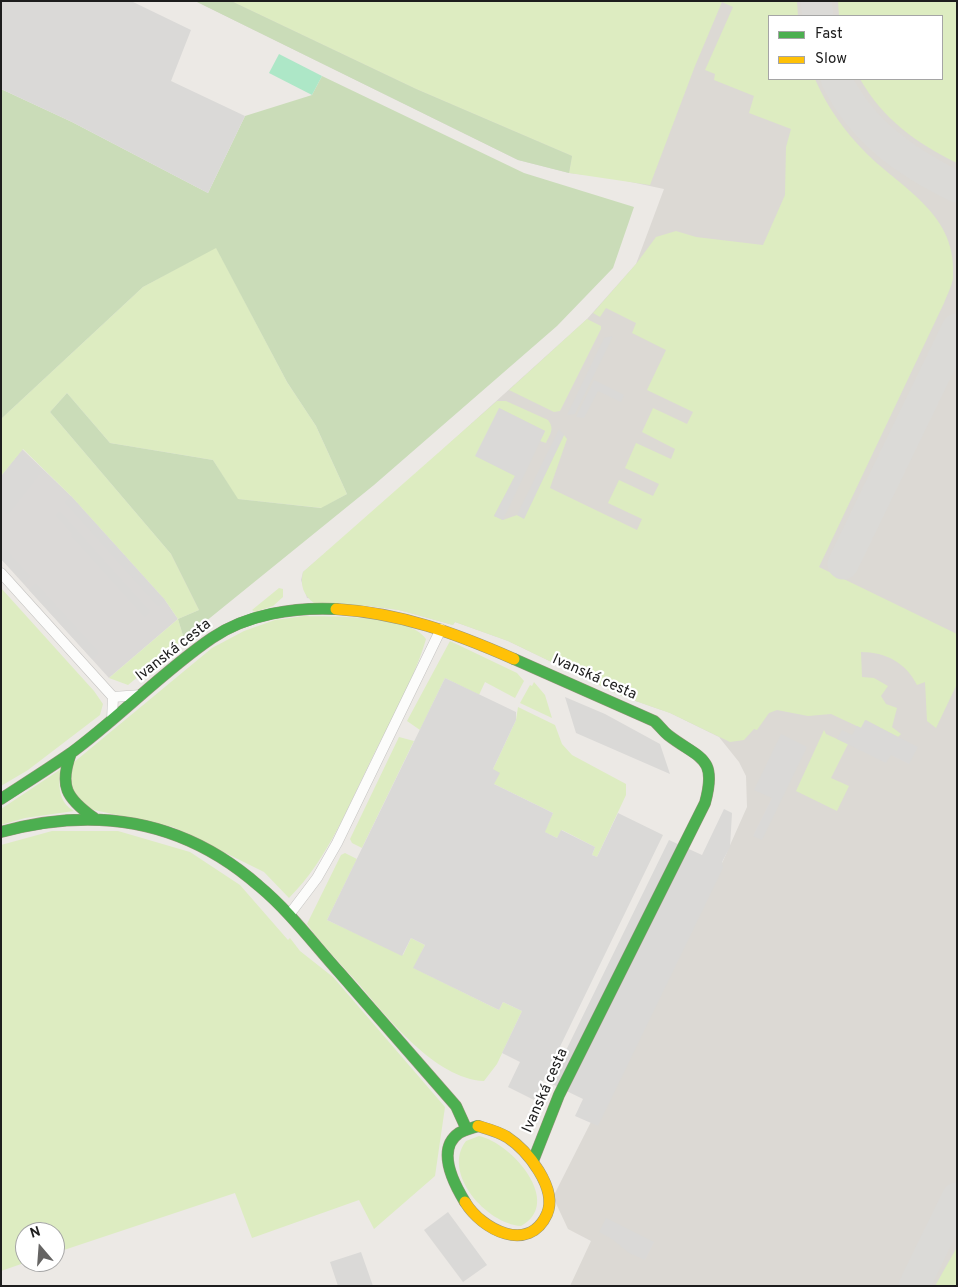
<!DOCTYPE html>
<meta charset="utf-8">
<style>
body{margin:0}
#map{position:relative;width:958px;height:1287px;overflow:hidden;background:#ece9e5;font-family:Overpass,sans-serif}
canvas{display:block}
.frame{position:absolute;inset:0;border:2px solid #1d1d1d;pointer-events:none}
.legend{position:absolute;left:768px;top:15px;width:175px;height:65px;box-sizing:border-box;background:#fff;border:1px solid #a5a5a5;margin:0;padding:6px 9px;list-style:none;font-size:15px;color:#1d1d1d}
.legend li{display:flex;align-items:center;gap:10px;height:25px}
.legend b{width:25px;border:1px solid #a5a5a5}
.north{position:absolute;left:15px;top:1222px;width:50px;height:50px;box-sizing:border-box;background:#fff;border:1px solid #a5a5a5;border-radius:50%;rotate:342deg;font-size:14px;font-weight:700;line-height:20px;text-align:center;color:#1d1d1d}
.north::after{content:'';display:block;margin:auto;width:18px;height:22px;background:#656463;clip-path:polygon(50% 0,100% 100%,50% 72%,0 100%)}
</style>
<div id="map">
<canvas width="958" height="1287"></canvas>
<div class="frame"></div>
<ul class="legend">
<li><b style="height:6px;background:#4caf50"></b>Fast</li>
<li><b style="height:6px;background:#ffc107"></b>Slow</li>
</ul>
<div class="north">N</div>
</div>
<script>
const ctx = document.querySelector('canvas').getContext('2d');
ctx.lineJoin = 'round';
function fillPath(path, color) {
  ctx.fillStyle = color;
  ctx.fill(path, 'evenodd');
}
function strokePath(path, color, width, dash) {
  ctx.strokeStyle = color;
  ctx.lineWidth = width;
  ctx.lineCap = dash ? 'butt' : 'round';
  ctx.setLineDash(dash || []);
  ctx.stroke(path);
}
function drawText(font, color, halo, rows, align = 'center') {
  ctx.font = font + ' Overpass,sans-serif';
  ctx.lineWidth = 4.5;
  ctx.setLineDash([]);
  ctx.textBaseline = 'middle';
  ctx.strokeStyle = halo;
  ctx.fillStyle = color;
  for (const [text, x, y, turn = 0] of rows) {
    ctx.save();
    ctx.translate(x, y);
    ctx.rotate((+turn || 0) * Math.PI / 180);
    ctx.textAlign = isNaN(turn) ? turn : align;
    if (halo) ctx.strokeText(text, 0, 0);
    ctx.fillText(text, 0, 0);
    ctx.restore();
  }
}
const residential = new Path2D(`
 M22,449L71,496L165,600L178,619L109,678L1,559V476Z`);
const airport = new Path2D(`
 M195,1H957V1286H570L591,1241L568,1229L553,1197L723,861L747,807L746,776L739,762L719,737L670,713L624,697L508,641L455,622L453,625L399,610L307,598L301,580L303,572L389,498L587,319L636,264L664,189L612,178L569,173L518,160ZM769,16H942V79H769Z`);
const grass = new Path2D(`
 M231,1H797L798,16H769V79H815C827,107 845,132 867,154C904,190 958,215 953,278C952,286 947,295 944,303L819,567L957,634V684L936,728L927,721L925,682L917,685C906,663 886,652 861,652L862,677L874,678L888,686L881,696L886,704L897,708L892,727L901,734L898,737L866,720L861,728L831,714L808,716L777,710L769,713L757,730L754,729L744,740L730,742L670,713L624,697L508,641L455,622L453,625L399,610L370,606L314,603C303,595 300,585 303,572L497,401H506L548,420C555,429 550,434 546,443L540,441L545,431L499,408L515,476L494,516L503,520L517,515L524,518L564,435L567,439L550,488L637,530L642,519L608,503L619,480L653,496L659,484L625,468L636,443L671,459L675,449L642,432L653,408L687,424L693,412L647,390L666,350L632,333L636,323L606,308L600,317L593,313L636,264L656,237L676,231L696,237L763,245L785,195L786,147L791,129L749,113L754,96L714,80L715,74L705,70L733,7L722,2L695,66L650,185L569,173L572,156L416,89Z
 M838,1H957V163C916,143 883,119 860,79H942V16H839Z
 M216,247L287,382L316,426L347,494L322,508L237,499L213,460L110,443L67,393L50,412L171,554L199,610L178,619L184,639L128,685L109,678L178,619L165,600L71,496L23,449L1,476V419L143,287Z
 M587,319L601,326V329L560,411L554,412L509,390Z
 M1,588L94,691L103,704L100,715L28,770L1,786Z
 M279,588L283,589V597L273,606L255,612L252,610Z
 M304,616C332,617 410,614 426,639C415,677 392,719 374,754C349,804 329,858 289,898L264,872L173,827L94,810L77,802L71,781L73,763L212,648L244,631L275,620Z
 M450,641L517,673L524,681L515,698L485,682L479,695L445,678L420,730L407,721Z
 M534,682L545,695L552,718L520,703L530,685L532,686Z
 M518,707L555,725L562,744L572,755L626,784V795L597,857L592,855L595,847L562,830L557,838L544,832L553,813L494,784L493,769L516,720Z
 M824,730L826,734L848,744L831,778L849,786L837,811L796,791Z
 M399,737L414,741L362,848L352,843L350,839Z
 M61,769C58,785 58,802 74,811L25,818L1,825V809Z
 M52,831H118L190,852L240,885L288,940L290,938L300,951L333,977L445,1107L435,1176L374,1229L359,1200L252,1238L235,1193L55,1253V1232H25V1262H27L1,1271V845Z
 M345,853L357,859L327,920L403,955L411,938L425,945L414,968L499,1010L503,1002L522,1011L497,1064L484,1081C435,1079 387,1017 357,982C340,963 322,945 307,924L341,855Z
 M479,1136C512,1143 564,1203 521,1226C487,1224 441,1173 466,1141Z
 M957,1247V1286H935Z`);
const forest = new Path2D(`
 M195,1H231L416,89L572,156L569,173L518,160Z
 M322,76L524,173L634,207L613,268L557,326L374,485L184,639L178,619L199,610L171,554L50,412L67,393L110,443L213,460L238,499L321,508L347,494L316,426L287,382L216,248L143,287L1,419V89L72,122L208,193L245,116L312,95Z`);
const pitch = new Path2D(`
 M279,54L322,76L312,95L269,73Z`);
const parking = new Path2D(`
 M1,1H131L191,30L171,81L245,116L208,193L72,122L1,89Z
 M613,336L575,414L567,415L604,338Z
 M594,380L624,395L621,402L598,391L584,418L576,417Z
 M499,408L545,431L503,520L494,516L515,476L475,456Z
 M559,429L564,435L524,519L517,515Z
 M20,454L42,471L8,514L1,508V477Z
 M71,496L165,600L158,606L65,502Z
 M60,512L150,612L145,617L71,535L73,534L56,515Z
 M4,548L30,577L24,583L1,559V551Z
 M36,584L99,653L92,659L29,590Z
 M445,678L516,712V720L493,769L500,773L494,784L553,813L545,832L557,838L561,830L595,847L592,855L597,857L618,813L663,835L534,1100L508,1087L520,1062L502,1053L522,1011L503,1002L499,1010L413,968L425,945L411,938L402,956L327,920Z
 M565,697L605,714L660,744L670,774L576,733Z
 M865,720L918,747L909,764L891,755L886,763L837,739L842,730L852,735L857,726L861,728Z
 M781,734L807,747L762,840L753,836L772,798L754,790Z
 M724,809L732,813L730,847L722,862L723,868L598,1126L575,1116L583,1099L550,1083L669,840L702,855Z
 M448,1212L487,1265L463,1282L424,1230Z
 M606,1218L654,1242L645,1260L629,1253L612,1239L599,1232Z
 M361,1252L373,1286H338L330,1262Z`);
const taxiway = new Path2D(`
 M816,1L818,16
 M836,79C862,132 906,162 957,187
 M843,564L957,329
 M914,1286L957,1198`);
const street = new Path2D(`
 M1,573L113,697L112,720
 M113,697L141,695
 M289,915L317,878L337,843L441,629`);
const fast = new Path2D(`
 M514,659L654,721C659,725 663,731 668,735C699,759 718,756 705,803L559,1095L533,1161
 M71,753C59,786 66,798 94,818
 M1,799C24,784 48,769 71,753C120,717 162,672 212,638C247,614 295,607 336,609
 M1,832C96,806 184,820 259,886C289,911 313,943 339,972C378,1017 417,1061 456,1106L466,1128
 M465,1202C454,1184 436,1149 459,1133C464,1130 472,1128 478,1126`);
const slow = new Path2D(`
 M336,609C401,613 455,633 514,659
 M465,1202C482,1230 529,1254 547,1214C558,1188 527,1150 507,1137C497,1131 488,1129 478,1126`);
const streetNames = [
 ["Ivanská cesta",174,651,-38],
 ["Ivanská cesta",594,678,24],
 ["Ivanská cesta",546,1091,-66]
];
fillPath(residential, '#dbd9d7');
fillPath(airport, '#dcd9d4');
fillPath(grass, '#ddecc1');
fillPath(forest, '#cadcb8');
fillPath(pitch, '#ade7c7');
fillPath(parking, '#dad9d7');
strokePath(taxiway, '#dbdad7', 31);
strokePath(street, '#c4c3c1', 11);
strokePath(fast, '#97957c', 12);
strokePath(slow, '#97957c', 12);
strokePath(street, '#fcfcfb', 10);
strokePath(fast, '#4caf50', 11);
strokePath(slow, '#ffc107', 11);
drawText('15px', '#1d1d1d', '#fff', streetNames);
</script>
